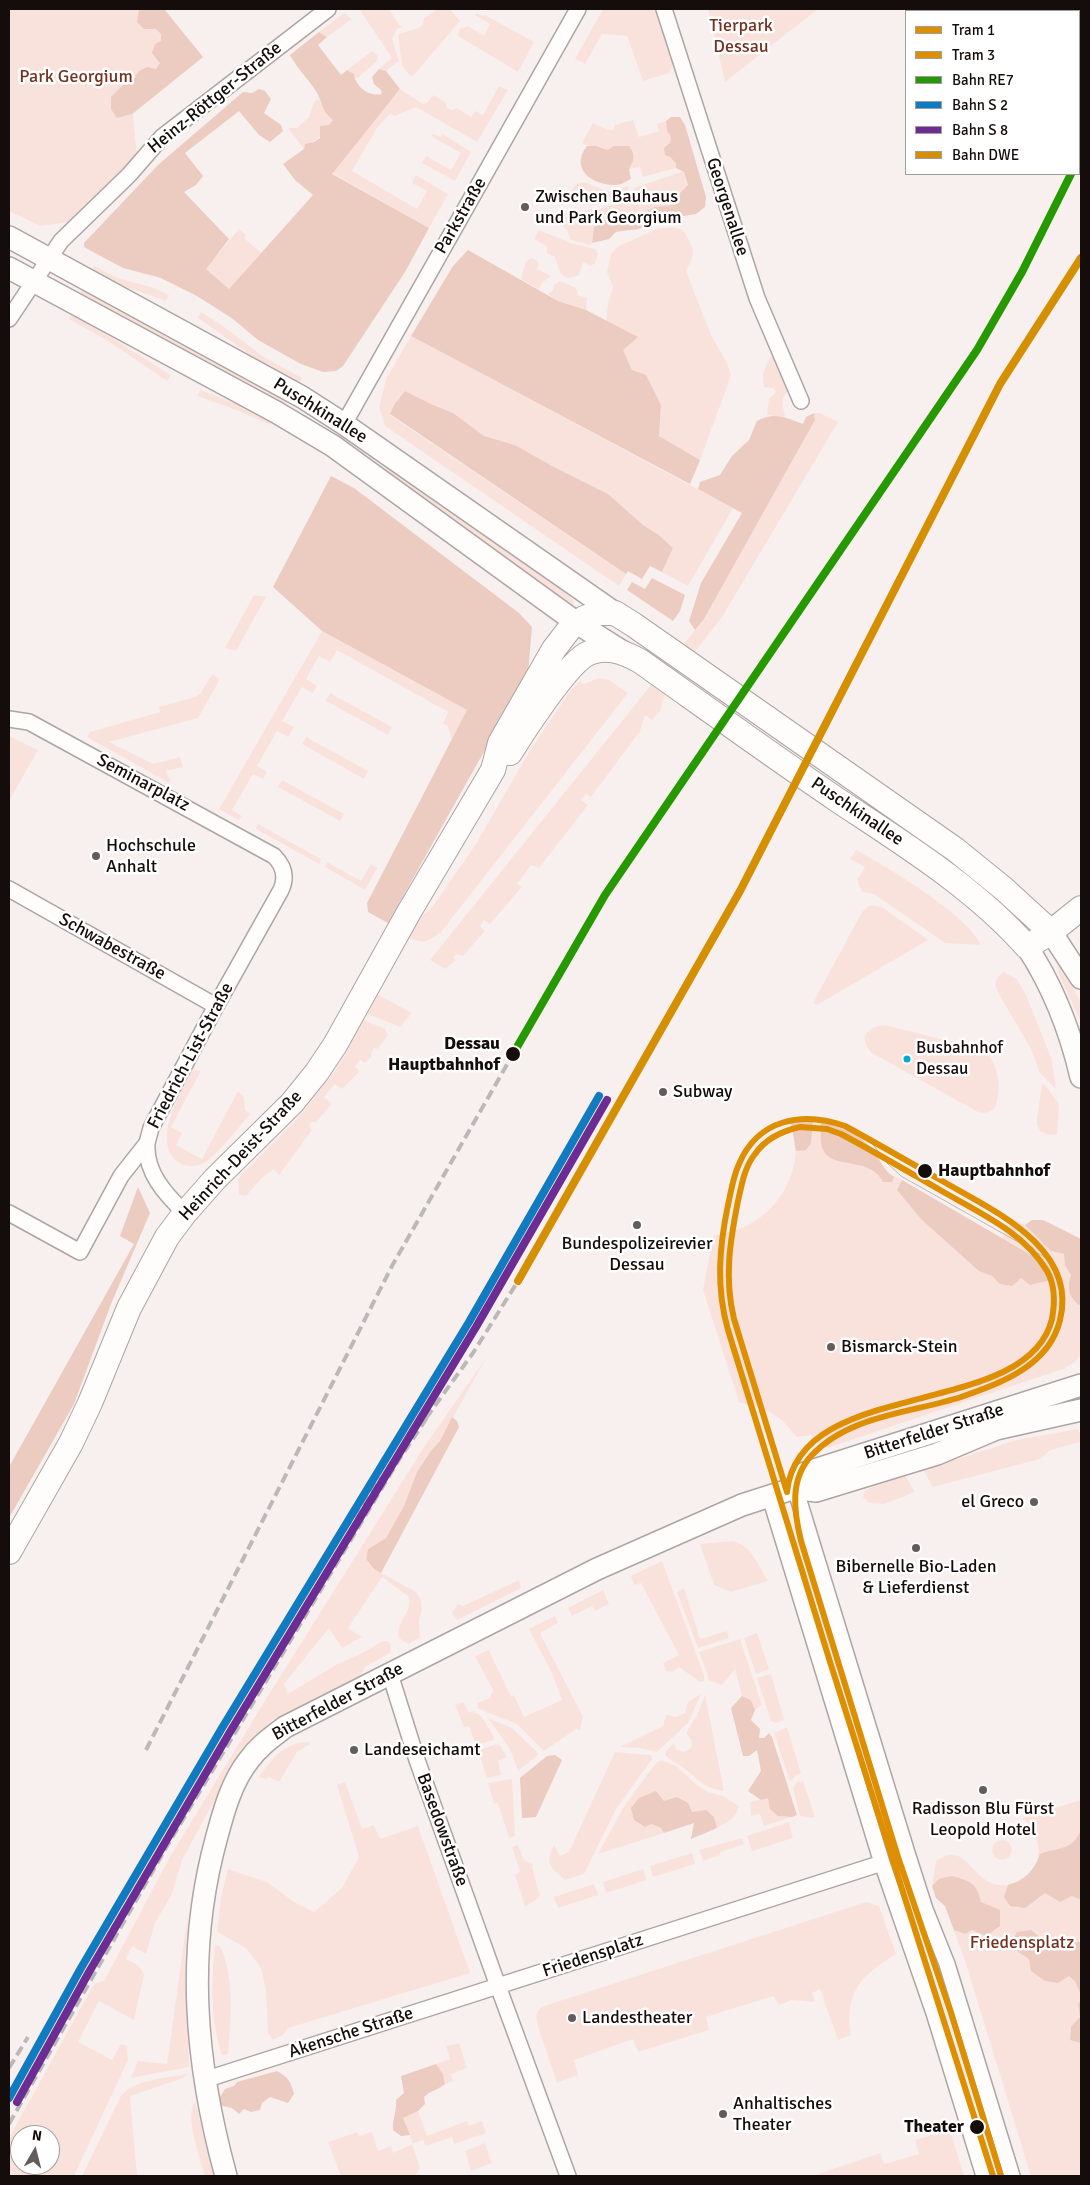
<!DOCTYPE html>
<meta charset="utf-8">
<style>
body{margin:0}
#map{position:relative;width:1090px;height:2185px;overflow:hidden;background:#f8f0ee;font-family:Signika,sans-serif}
canvas{display:block}
.frame{position:absolute;inset:0;border:10px solid #140d0b;pointer-events:none}
.legend{position:absolute;left:905px;top:10px;width:175px;height:165px;box-sizing:border-box;background:#fff;border:1px solid #a19e9d;margin:0;padding:6px 9px;list-style:none;font-size:15px;color:#140d0b}
.legend li{display:flex;align-items:center;gap:10px;height:25px}
.legend b{width:25px;border:1px solid #a19e9d}
.north{position:absolute;left:10px;top:2125px;width:50px;height:50px;box-sizing:border-box;background:#fff;border:1px solid #a19e9d;border-radius:50%;rotate:8deg;font-size:14px;font-weight:700;line-height:20px;text-align:center;color:#140d0b}
.north::after{content:'';display:block;margin:auto;width:18px;height:22px;background:#645c5a;clip-path:polygon(50% 0,100% 100%,50% 72%,0 100%)}
</style>
<div id="map">
<canvas width="1090" height="2185"></canvas>
<div class="frame"></div>
<ul class="legend">
<li><b style="height:6px;background:#de8e01"></b>Tram 1</li>
<li><b style="height:6px;background:#de8e01"></b>Tram 3</li>
<li><b style="height:6px;background:#269900"></b>Bahn RE7</li>
<li><b style="height:6px;background:#107bc0"></b>Bahn S 2</li>
<li><b style="height:6px;background:#6b2c94"></b>Bahn S 8</li>
<li><b style="height:6px;background:#d58f02"></b>Bahn DWE</li>
</ul>
<div class="north">N</div>
</div>
<script>
const ctx = document.querySelector('canvas').getContext('2d');
ctx.lineJoin = 'round';
function fillPath(path, color) {
  ctx.fillStyle = color;
  ctx.fill(path, 'evenodd');
}
function strokePath(path, color, width, dash) {
  ctx.strokeStyle = color;
  ctx.lineWidth = width;
  ctx.lineCap = dash ? 'butt' : 'round';
  ctx.setLineDash(dash || []);
  ctx.stroke(path);
}
function drawText(font, color, halo, rows, align = 'center') {
  ctx.font = font + ' Signika,sans-serif';
  ctx.lineWidth = 5;
  ctx.setLineDash([]);
  ctx.textBaseline = 'middle';
  ctx.strokeStyle = halo;
  ctx.fillStyle = color;
  for (const [text, x, y, turn = 0] of rows) {
    ctx.save();
    ctx.translate(x, y);
    ctx.rotate((+turn || 0) * Math.PI / 180);
    ctx.textAlign = isNaN(turn) ? turn : align;
    if (halo) ctx.strokeText(text, 0, 0);
    ctx.fillText(text, 0, 0);
    ctx.restore();
  }
}
const green = new Path2D(`
 M9,9H164L203,57L133,114L137,158L70,222L40,226L9,211Z
 M359,9H389L399,25L403,27L397,29L392,39L399,61L386,71L379,69L392,58Z
 M437,9H450L460,21L413,76H411C409,74 404,70 403,66C402,63 397,37 399,34L419,28L423,24L424,18Z
 M603,9H655L673,64L669,73L643,81L627,36L602,34L585,64L575,59Z
 M708,9H818L725,82Z
 M344,13L352,19L327,37L319,32Z
 M476,13L483,16L485,15L534,42L518,72L458,36L460,29L468,26L484,36L490,24L475,15Z
 M372,51L378,56L377,61L358,78L355,77L354,74L347,70Z
 M499,86L508,90L477,142L416,107L395,116L390,114L377,128L352,171L417,209L427,191L412,183L416,175L448,194L429,228L332,173L400,89L423,104L427,103L433,95L445,102L447,108L451,110L457,108L471,117L475,111L483,115Z
 M319,98L320,102L333,120C323,131 321,141 305,144L304,149L288,128H297L309,117L314,102Z
 M633,120L639,137L659,131L657,124L666,121L667,131L671,137L670,157L677,163L676,168L643,177L640,167L629,169C622,163 616,155 608,150C600,145 590,148 582,143L593,123L608,130H613L615,125Z
 M433,134L440,137L443,134L471,152L455,181L422,163L426,156L451,170L461,153L431,136Z
 M684,171L688,185L680,193L679,199L672,205L654,207L645,212L630,214L622,220L604,221L594,227L592,243L590,245L571,240L567,230L558,222L564,212L574,217L590,209H600L634,197V188Z
 M585,182L609,192L628,186L629,193L593,205L568,204V196L576,184Z
 M672,227L683,230C694,249 697,251 686,271L711,335L727,363L731,376L700,460L659,436L661,404L632,370L622,349L638,337L606,321L608,304L613,287L607,272L611,254L619,246L657,229Z
 M239,229L246,235L244,238L261,253L229,289L205,269Z
 M539,230L571,243L595,249L598,254L595,263L591,266L583,262L579,275C562,283 559,272 555,257L547,253V246L534,239Z
 M531,258L536,260L539,264L537,269L551,276L542,283L539,289L521,279L526,261Z
 M94,266L118,278L154,288L169,295L166,301L115,283L92,270Z
 M560,281L576,288L578,295L587,298L586,310L558,301L548,294L553,290L554,285Z
 M83,288L288,398L284,406L78,296Z
 M201,312L223,326L264,357L302,378L300,383L262,363L198,318Z
 M72,313L171,375L167,381L108,341L69,319Z
 M411,336L733,508L688,586L662,572L673,548L659,535L643,525L608,494L554,467L515,445L484,436L453,413L431,404L405,391L390,415L626,574L619,586L385,426L379,407L386,379Z
 M774,353L789,389C781,399 781,402 785,414L784,417L767,415L769,399L776,392L773,388L764,387C760,374 766,363 774,353Z
 M200,390L252,409L272,420L270,425L239,411L197,396Z
 M814,413H820L838,422L722,617L676,676L663,699L660,711L652,720L645,715L640,731L591,797L586,794L581,800L588,805L539,868L531,865L517,884L522,887L490,924L484,920L480,926L485,931L463,956L457,954L453,958L456,960L445,969L430,960L704,619L815,420Z
 M389,465L556,585L573,600L574,606L384,471Z
 M254,595L266,597L236,651L225,648Z
 M322,631L467,710L452,740L448,726L443,724L448,712L337,650L330,662L319,656L306,679L317,686L313,693L302,687L282,721L294,727L288,737L277,731L257,766L267,772L263,779L253,774L232,810L242,816L238,820L219,809Z
 M212,674L220,679L198,718L109,742L153,764L180,757L183,767L166,771L170,780L169,783L87,737L90,732L160,712L159,707L195,697L201,693Z
 M599,678L609,680L628,693L441,932C427,942 425,944 409,938L420,918L433,906L476,844L529,752L570,691L580,681L584,684Z
 M330,693L392,727L388,735L326,701Z
 M9,736L38,750L9,801Z
 M306,737L368,771L364,779L302,744Z
 M282,780L344,814L340,821L278,787Z
 M258,824L321,859L319,864L256,829Z
 M856,850C887,867 967,914 981,945L945,943L874,894L862,892L857,880L865,867L850,859Z
 M327,862L361,881L371,864L377,868L365,890L325,867Z
 M870,905L882,907L928,940L817,1005L813,1003L862,912Z
 M1059,963L1081,1002V1022L1060,977L1057,964Z
 M1003,972L1017,979L1026,995L1052,1060L1056,1089L1040,1073L1031,1049L1000,996L995,985L997,978Z
 M378,995L412,1013L400,1027L368,1014Z
 M364,1020L385,1029L388,1035L378,1049L374,1048L371,1054L372,1057L365,1063L360,1060L355,1067L360,1071L342,1089L335,1084L324,1097L332,1104L316,1122H311L309,1126L312,1130L279,1175L274,1169L263,1177L246,1196L239,1195L238,1180L242,1174L298,1118L338,1067Z
 M885,1025L972,1047C977,1049 983,1051 987,1054C1000,1067 1002,1093 994,1109L985,1113L978,1112L872,1053C857,1038 867,1026 885,1025Z
 M195,1070L201,1071L171,1127L182,1133L176,1145L202,1159L238,1091L244,1097L245,1110L250,1114C239,1127 216,1157 202,1164C195,1167 187,1167 180,1163C150,1146 179,1094 192,1071Z
 M1042,1084L1045,1085L1059,1104L1057,1134L1050,1135L1040,1131L1037,1125V1118Z
 M805,1121L831,1124L862,1139L872,1150L887,1172L1002,1238L1013,1219L1025,1225C1044,1211 1062,1234 1081,1239V1354L1075,1362L1063,1369L827,1448L811,1435L797,1437L782,1420L770,1412L739,1402L703,1290L713,1236C722,1234 731,1232 739,1229C780,1214 807,1165 791,1123Z
 M486,1358L440,1441L430,1452L417,1472L404,1506L386,1538L368,1549L366,1559L374,1569L416,1592L421,1600L422,1610L419,1621L420,1638L408,1644L399,1638C394,1622 415,1611 408,1596L382,1577L348,1628L362,1637L342,1648L329,1628L284,1684L288,1694L336,1665L368,1650L382,1641H388L391,1644L390,1653L365,1667L360,1678L273,1720L243,1748L182,1860L172,1894L155,1923L146,1954L132,1946L126,1959L138,1965L144,1974L134,2020L99,2001L78,2042L112,2060L121,2044L127,2046L128,2060L74,2176H9V2138L94,1984L104,1981L170,1857L258,1712L424,1447ZM20,2135H50V2165H20Z
 M1078,1429L1081,1435V1442L1050,1450L1040,1459L933,1487L923,1470L1017,1440Z
 M905,1475L915,1492L884,1504L869,1503L863,1497L865,1490Z
 M733,1541C751,1545 758,1565 768,1581L731,1592L714,1585L700,1544Z
 M662,1561L704,1675V1681L700,1682L679,1667L673,1672L666,1671L663,1663L679,1655L641,1583L634,1585L631,1576Z
 M519,1580L521,1588L457,1620L452,1613L458,1604L463,1606Z
 M684,1588L700,1639L727,1631L729,1638L698,1648L677,1592Z
 M603,1590L609,1604L595,1611L592,1606L572,1616L568,1608Z
 M555,1616L558,1623L540,1633L583,1717L580,1730L576,1729L544,1751L517,1724L479,1709L477,1703L490,1698L493,1690L475,1656L489,1650L511,1697L514,1695L524,1717L562,1700L552,1673L529,1629Z
 M757,1633L769,1669L756,1674L744,1638Z
 M740,1639L762,1705L755,1710L751,1700L742,1696L735,1669L722,1685L708,1680V1675L699,1652Z
 M771,1674L784,1720L776,1723L771,1721L757,1678Z
 M701,1694L688,1723L657,1752L641,1748L620,1747L663,1726L666,1715L676,1717L685,1713L688,1702Z
 M705,1695L724,1791C699,1787 700,1779 682,1767C676,1763 670,1760 665,1755L666,1751L674,1743L676,1749L684,1752L691,1748L692,1741L686,1733L697,1715Z
 M463,1702L469,1713L473,1711L482,1717L494,1737L493,1740L476,1745L469,1726L464,1727L455,1705Z
 M488,1718L512,1728L539,1754L518,1771L510,1749Z
 M787,1727L801,1773L796,1775L790,1782L774,1733Z
 M308,1742L310,1744L297,1752L279,1782L269,1777L266,1779L259,1777C273,1758 283,1743 308,1742Z
 M496,1744L500,1745L507,1757L498,1761L501,1775L487,1778L478,1751Z
 M615,1752L651,1755L652,1759L616,1809L584,1874L565,1880C551,1868 544,1863 554,1845L560,1856L569,1852Z
 M661,1760L676,1766L698,1786L708,1792L723,1796L739,1806C736,1818 728,1822 717,1828L714,1817L692,1812L664,1801L656,1791L651,1824L661,1828L664,1833L598,1854L625,1805L656,1763Z
 M512,1779L515,1836L509,1838L498,1803L494,1804L488,1783Z
 M803,1781L815,1817L811,1818L800,1816L793,1788L797,1782Z
 M345,1782L362,1829L374,1825L380,1839L418,1826L470,1973L288,2028L283,2035L273,2040L268,2033L266,1990L261,1968L246,1948L217,1932L221,1897L228,1869L267,1882L294,1902L314,1912L342,1888L359,1857L337,1785Z
 M768,1798L778,1816L792,1817L764,1826L760,1814L751,1816L750,1802Z
 M1081,1800V2176H1031L966,1964L945,1906L936,1898L932,1886L936,1861C969,1837 971,1890 1008,1885C1045,1879 1047,1838 1022,1818Z
 M789,1822L793,1838L752,1851L747,1836Z
 M742,1838L744,1844L720,1852V1855L703,1861L699,1850Z
 M992 1850a10 10 0 1 1 20 0a10 10 0 1 1-20 0Z
 M518,1845L524,1860L533,1864L532,1867L540,1897L525,1907L515,1875L520,1871L512,1847Z
 M692,1853L695,1864L653,1877L650,1866Z
 M643,1869L647,1880L606,1893L603,1882Z
 M594,1884L598,1895L558,1908L554,1897Z
 M866,1902L879,1906L896,1954C861,1975 844,1993 851,2035L838,2040L820,1989L812,1993L815,2002L792,2000L779,2005L773,1996L706,2017L709,2030L638,2052L633,2039L574,2060L578,2075L557,2083L537,2024L536,2014L541,2007Z
 M188,1913L185,1961L189,2067L131,2078L138,2061L167,2064Z
 M215,1945L220,1946C235,1978 231,2019 228,2054L222,2055C210,2021 211,1980 215,1945Z
 M459,2043L467,2068L451,2074L453,2081L445,2084L443,2074L436,2064L450,2059L446,2046Z
 M187,2074L183,2078L130,2096L137,2176H82L121,2096C135,2079 166,2078 187,2074Z
 M195,2101L214,2176H205C200,2157 184,2118 195,2101Z
 M418,2111L427,2136L467,2121L469,2126L482,2121L486,2133L454,2144L452,2137L426,2146L423,2140L412,2144L420,2168L415,2176H341L328,2142L357,2132L359,2136L372,2132L378,2151L391,2146L393,2153L412,2144V2141L402,2118Z
 M950,2130L964,2176H813L880,2153L884,2164L919,2154L915,2140Z
 M485,2143L492,2163L471,2171L465,2151Z`);
const forest = new Path2D(`
 M132,9H164L203,57L132,114L117,118L111,109V97L124,84L133,80L139,71L147,67L156,69L160,63L152,53L155,44L161,41V34L156,29H144L137,22L139,10Z
 M319,32L327,37L318,45L341,75L347,70L354,74C356,87 368,97 382,94L381,90L374,84L372,77L379,69L386,71L400,89L332,174L429,228L405,272L343,366L336,371L323,372L301,364L258,340L233,319L197,296L161,278L123,268L84,247V243L158,165L243,92L252,93L259,89L265,91L271,99L264,113L281,125L283,131L270,142L259,135L239,111L185,153L203,176L196,185L184,192L229,239L206,269L229,289L313,195L295,180L283,164L304,149L305,144L314,142L320,138V126L329,125L333,120C323,111 324,109 319,97C315,86 297,69 290,55Z
 M671,117H680L685,125L706,197L705,207L696,214L652,221C642,232 630,229 616,232L609,239L592,243L594,227L604,220H622L630,214L645,212L654,207L672,205L679,199L680,193L688,185L684,172L676,168V163L670,157L665,155L664,148L670,143L671,137L667,131L666,121Z
 M587,146H596L608,150L614,146H629C636,155 634,160 629,169L631,179C627,181 621,185 616,185C593,186 569,169 587,146Z
 M468,250L558,301L586,310L638,337L623,350L632,370L646,375L661,405L659,436L700,460L690,484L411,336L453,266Z
 M405,391L431,404L453,413L484,436L515,445L554,467L608,494L643,525L659,535L673,548L662,572L650,566L642,579L628,571L626,574L390,414L394,405Z
 M814,413L815,420L704,619L695,630L689,621L701,583L742,513L698,489L700,482L720,475L732,456L749,440L757,421C775,411 786,418 803,424L806,417Z
 M331,476L354,488L519,613L532,627L528,673L388,923L368,912L367,903L467,710L322,631L273,587Z
 M652,578L685,595L680,611L673,621L627,590L632,582L645,589Z
 M805,1121H813L811,1143L806,1150L796,1151L791,1123Z
 M821,1122C839,1125 860,1135 872,1149C880,1159 883,1170 894,1177L892,1182H883C871,1157 837,1169 825,1153C819,1146 821,1131 821,1122Z
 M902,1180L1048,1265L1055,1279L1030,1285L1021,1278L1012,1286L1000,1284L992,1276L979,1271L922,1220L897,1190Z
 M138,1187L150,1213L111,1304L74,1404L9,1518V1467L134,1244L120,1236Z
 M1032,1220H1043L1081,1239V1304L1079,1305C1068,1295 1067,1289 1071,1275L1065,1265L1064,1254L1051,1251L1025,1225Z
 M452,1417L457,1421L459,1427L381,1573L374,1569L366,1559L368,1549L386,1538L404,1506L417,1472L430,1452L440,1441Z
 M742,1696L751,1700L755,1710L751,1720L760,1729L759,1738H764L769,1733L772,1737L797,1815L792,1817L778,1816L770,1809L768,1798L761,1800L748,1791L761,1771L757,1750L749,1756H743L731,1708Z
 M555,1755L562,1760L536,1817L522,1818L520,1778L547,1756Z
 M656,1791L664,1801L677,1797L688,1803L692,1812L706,1810L714,1817L717,1828L691,1839L694,1823L664,1833L661,1828L651,1824L645,1827L634,1820L631,1808L639,1798Z
 M1081,1830V1900L1072,1896L1060,1902L1045,1893L1025,1908L1010,1906L1004,1897L1008,1885C1025,1880 1034,1871 1040,1854C1059,1847 1072,1851 1081,1830Z
 M952,1876C970,1881 977,1883 981,1902L1000,1910V1926L986,1936L972,1930L965,1934L954,1930L945,1906L936,1898L932,1886L939,1879Z
 M1031,1930L1041,1938L1050,1936L1061,1943L1081,1942V1995L1075,1981L1069,1976L1058,1983L1045,1981L1031,1971L1029,1959L1018,1952L1012,1940L1017,1932Z
 M1081,2000V2043L1070,2040L1071,2027L1080,2017L1078,2004Z
 M436,2064L443,2074L445,2084C438,2090 431,2090 424,2097L425,2104L418,2111L403,2118L410,2135L401,2136L393,2130C392,2119 397,2112 396,2100L404,2093L401,2076Z
 M277,2071C288,2077 291,2082 294,2094L288,2103L270,2097L262,2103L260,2110L251,2112L244,2109L239,2114L232,2108L222,2106L219,2099L225,2089L234,2086L237,2082Z`);
const street = new Path2D(`
 M664,9L757,298L801,401
 M9,319L61,241L129,175L162,137L328,9
 M344,424L578,9
 M9,719L29,722L274,856C284,866 287,877 281,890L216,1006L151,1128L147,1143L121,1176L80,1252L9,1213
 M9,889L216,1006
 M147,1143C145,1172 165,1194 185,1213
 M795,1488L907,1853L925,1909L947,1964L1012,2176
 M770,1497L882,1863L934,2013L984,2176
 M204,2080L498,1986L417,1760L390,1674
 M568,2176L498,1986L882,1863`);
const secondary = new Path2D(`
 M9,237L302,397L344,424L615,613
 M9,268L276,412L333,446L577,623L623,652
 M1051,932L1081,978
 M1027,947C1054,988 1070,1030 1081,1077
 M795,1488L805,1473L1081,1385
 M226,2176C195,2063 185,1951 217,1836C224,1810 232,1781 249,1760C259,1746 272,1737 285,1727L597,1569L742,1505L795,1488L816,1491L937,1454L996,1429L1081,1410`);
const primary = new Path2D(`
 M510,753C524,730 564,669 585,655C604,644 624,652 640,661C705,707 770,754 836,799C902,843 974,887 1027,947L1051,932L1081,908
 M9,1552L71,1443L90,1403L129,1308L167,1237L185,1213L215,1179L292,1103L317,1072L335,1045L409,912L493,770L500,743L554,649L571,627L584,618L599,613H615L634,625L956,850L1004,889L1051,932`);
const tram = new Path2D(`
 M869,1139L886,1162L901,1176L1050,1260`);
const rail = new Path2D(`
 M426,1418L473,1353L518,1281
 M304,1592L336,1542L381,1478
 M146,1750L392,1266L513,1054
 M9,2068L28,2037
 M9,2124L167,1846L397,1463L430,1413`);
const rail1 = new Path2D(`
 M513,1054L605,895L977,350L1022,272L1071,174`);
const rail2 = new Path2D(`
 M9,2098L81,1968L222,1728L469,1322L599,1096`);
const rail3 = new Path2D(`
 M17,2102L89,1972L230,1732L476,1327L607,1100`);
const rail4 = new Path2D(`
 M518,1281L740,891L1000,384L1081,258`);
const tram1 = new Path2D(`
 M993,2176L831,1665L728,1330C716,1288 719,1248 728,1205C731,1192 733,1177 739,1164C758,1119 802,1111 845,1126C878,1144 911,1163 944,1182C994,1211 1078,1248 1060,1320C1049,1366 1001,1383 961,1397C911,1413 850,1415 812,1455C789,1479 794,1512 801,1541L898,1857L951,2013L1001,2176`);
const tram2 = new Path2D(`
 M800,1127L827,1129L841,1134C875,1152 907,1171 940,1190C978,1212 1024,1232 1047,1271C1055,1285 1055,1303 1052,1319C1027,1421 799,1375 787,1492L734,1319C724,1278 730,1241 738,1201C742,1184 744,1168 755,1154C766,1138 782,1131 800,1127Z`);
const markers = [
 [525,207,5,"#645c5a"],
 [96,856,5,"#645c5a"],
 [513,1054,8,"#140d0b"],
 [907,1059,4.5,"#00a9ce"],
 [663,1092,5,"#645c5a"],
 [925,1171,8,"#140d0b"],
 [637,1225,5,"#645c5a"],
 [831,1347,5,"#645c5a"],
 [1034,1502,5,"#645c5a"],
 [916,1548,5,"#645c5a"],
 [354,1750,5,"#645c5a"],
 [983,1790,5,"#645c5a"],
 [572,2018,5,"#645c5a"],
 [723,2114,5,"#645c5a"],
 [977,2127,8,"#140d0b"]
];
const busNames = [
 ["Busbahnhof",916,1049],
 ["Dessau",916,1070]
];
const parkNames = [
 ["Tierpark",741,26],
 ["Dessau",741,47],
 ["Park Georgium",76,77],
 ["Friedensplatz",1022,1943]
];
const streetNames = [
 ["Heinz-Röttger-Straße",215,98,-39],
 ["Georgenallee",727,207,72],
 ["Parkstraße",461,216,-60],
 ["Puschkinallee",320,411,32],
 ["Seminarplatz",143,783,28],
 ["Puschkinallee",857,812,34],
 ["Schwabestraße",112,947,29],
 ["Friedrich-List-Straße",191,1056,-62],
 ["Heinrich-Deist-Straße",241,1156,-47],
 ["Bitterfelder Straße",934,1432,-18],
 ["Bitterfelder Straße",338,1702,-28],
 ["Basedowstraße",442,1830,70],
 ["Friedensplatz",593,1956,-18],
 ["Akensche Straße",351,2033,-18]
];
const poiNames = [
 ["Zwischen Bauhaus",535,197],
 ["und Park Georgium",535,218],
 ["Hochschule",106,846],
 ["Anhalt",106,867],
 ["Subway",673,1092],
 ["Bundespolizeirevier",637,1244,"center"],
 ["Dessau",637,1265,"center"],
 ["Bismarck-Stein",841,1347],
 ["el Greco",1024,1502,"right"],
 ["Bibernelle Bio-Laden",916,1567,"center"],
 ["& Lieferdienst",916,1588,"center"],
 ["Landeseichamt",364,1750],
 ["Radisson Blu Fürst",983,1809,"center"],
 ["Leopold Hotel",983,1830,"center"],
 ["Landestheater",582,2018],
 ["Anhaltisches",733,2104],
 ["Theater",733,2125]
];
const stopNames = [
 ["Dessau",500,1044],
 ["Hauptbahnhof",500,1065],
 ["Hauptbahnhof",938,1171,"left"],
 ["Theater",964,2127]
];
fillPath(green, '#fae2dc');
fillPath(forest, '#eccbc1');
strokePath(street, '#ada5a3', 18);
strokePath(secondary, '#ada5a3', 24);
strokePath(primary, '#ada5a3', 26);
strokePath(street, '#fefdfc', 15);
strokePath(secondary, '#fefdfc', 21);
strokePath(primary, '#fefdfc', 24);
strokePath(tram, '#bbb9b8', 1);
strokePath(rail, '#bbb9b8', 4, [10, 5]);
strokePath(rail1, '#269900', 8);
strokePath(rail2, '#107bc0', 8);
strokePath(rail3, '#6b2c94', 8);
strokePath(rail4, '#d58f02', 8);
strokePath(tram1, '#de8e01', 6);
strokePath(tram2, '#de8e01', 6);
for (const [x, y, r, color] of markers) {
  const dot = new Path2D();
  dot.arc(x, y, r, 0, 2 * Math.PI);
  ctx.fillStyle = color;
  ctx.fill(dot);
  strokePath(dot, '#fff', 2);
}
drawText('17px', '#140d0b', '#fff', busNames, 'left');
drawText('18px', '#753221', '#fff', parkNames);
drawText('18px', '#140d0b', '#fff', streetNames);
drawText('18px', '#140d0b', '#fff', poiNames, 'left');
drawText('bold 18px', '#140d0b', '#fff', stopNames, 'right');
</script>
